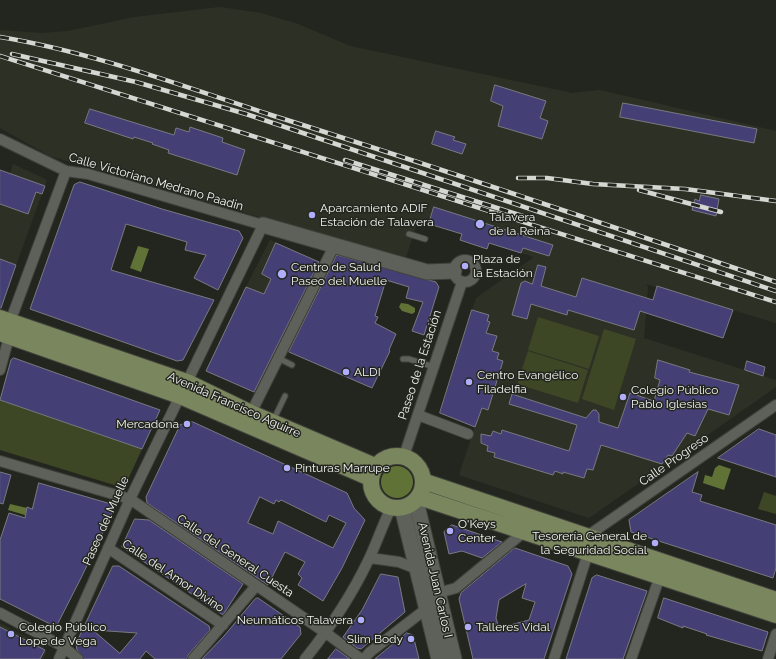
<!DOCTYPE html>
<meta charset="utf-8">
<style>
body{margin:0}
canvas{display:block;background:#23261f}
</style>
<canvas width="776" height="659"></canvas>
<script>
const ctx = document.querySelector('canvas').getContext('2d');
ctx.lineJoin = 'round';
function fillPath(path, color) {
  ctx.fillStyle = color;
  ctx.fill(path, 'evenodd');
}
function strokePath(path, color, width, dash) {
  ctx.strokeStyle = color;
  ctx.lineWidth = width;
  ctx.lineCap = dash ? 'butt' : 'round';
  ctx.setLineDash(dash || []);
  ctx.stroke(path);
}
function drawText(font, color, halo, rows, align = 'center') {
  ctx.font = font + ' Raleway,sans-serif';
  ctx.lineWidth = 3;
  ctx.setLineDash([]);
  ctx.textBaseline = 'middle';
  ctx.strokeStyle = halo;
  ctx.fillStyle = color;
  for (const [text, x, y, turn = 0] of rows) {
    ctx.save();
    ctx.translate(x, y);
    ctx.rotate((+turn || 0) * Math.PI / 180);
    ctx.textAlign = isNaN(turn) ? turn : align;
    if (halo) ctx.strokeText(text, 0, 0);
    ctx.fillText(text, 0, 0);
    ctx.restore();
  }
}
const built = new Path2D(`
 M220,7L261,13L298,24L350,46L572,93L600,90L776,131V323L646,284L648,287L644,338L776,380V387L589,518L459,475L499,353L463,340L476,298L534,257L489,243L474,245L460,240L461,234L418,221L406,257L249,214L50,156L0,128V30L42,33L68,31L135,17Z
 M13,164L47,180L16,265L0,259V170L10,174Z
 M270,240L317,262L296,309L246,287Z
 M0,623L43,646L46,653L43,659H0Z`);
const green = new Path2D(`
 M538,317L599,336L589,369L528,350Z
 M604,329L636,339L614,410L582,399Z
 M528,351L588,370L578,403L517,384Z
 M0,400L142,449L124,488L0,450Z
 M764,492L776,496V514L758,509Z`);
const water = new Path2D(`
 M138,246L149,249L141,272L130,268Z
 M401,303L408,304L415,308V312L412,314L402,311L399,307Z
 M719,465L731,469L724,490L703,483L705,475L712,477L715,468Z
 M381 482a16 16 0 1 1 32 0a16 16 0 1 1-32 0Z
 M10,504L27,508L25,515L8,510Z`);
const building = new Path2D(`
 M495,85L546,101L540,118L548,121L542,139L498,126L503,106L491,101Z
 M623,103L757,129L754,143L620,117Z
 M90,109L174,135L176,128L189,132L190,127L223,138L222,142L245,150L237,175L168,153L169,150L152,144L153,143L134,137L133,139L85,123Z
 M436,131L455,137L453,140L466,144L462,154L432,144Z
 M0,170L45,186L42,194L36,192L28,214L0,204Z
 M80,182L162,209L239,231L243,238L218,290L194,278L206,255L185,250L187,242L126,224L111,270L214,300L183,360L177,361L30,309L74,185Z
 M701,195L719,199L716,216L692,210L695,199L699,201Z
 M434,207L553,245L549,256L523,248L521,253L489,243L487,249L460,240L462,234L429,224Z
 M276,243L319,262L254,392L206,371L246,287L264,294L271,279L262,274Z
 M337,255L436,282L439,287L424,335L412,331L423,302L406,298L409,287L386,280L375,316L378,317L375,323L396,334L389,350L390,351L372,388L289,352Z
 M0,259L16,265L1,308H0Z
 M538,265L546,267L541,286L576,297L582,278L653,300L657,286L733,310L723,338L640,311L634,330L568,310L567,315L531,304L527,319L512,315L521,283L525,281L532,284Z
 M472,310L489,315L487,321L490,322L486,333L497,336L492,351L499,353L497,359L503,361L488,410L482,408L475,427L440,413Z
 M14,358L160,410L142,449L0,400L11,360Z
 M658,360L690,370L689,372L739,385L729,415L708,409L695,436L687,433L672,456L668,455L662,464L601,445L593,470L587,469L584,478L563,472V474L555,471L553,475L494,457L495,453L487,451L488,446L481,443V434L491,436L493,431L501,434L502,430L569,451L577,425L509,404L512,394L586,418L593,410H596L599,414V422L618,428L630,393L654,401L660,380L655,378Z
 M747,361L765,367L763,376L745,370Z
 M193,422L347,493L354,508L365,520L342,568L323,601L298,585L302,578L298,574L305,562L285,552L268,585L147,503L146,497L180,425ZM260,497L274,504L276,500L279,502L281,500L326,522L329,515L346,523L333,548L278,521L273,534L248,523Z
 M759,429L776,435V477L718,458Z
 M0,472L11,475L3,504L0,503Z
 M698,472L692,492L702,495L700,501L776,525V568L773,578L631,532L629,520Z
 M39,483L111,504L114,509L81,578L56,627L0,599V540L9,513L25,518L27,507L32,509Z
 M135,519L149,520L243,584L223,615L122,547Z
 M452,525L502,542L482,558L462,551L449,554L444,532Z
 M515,548L568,566L572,574L544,659H473L459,599L461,593ZM526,584L522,598L535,602L529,620L499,628L496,618L499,600Z
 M113,566H119L209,626L210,630L188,655L187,659H155L146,651L140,659H84L77,650L76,644ZM93,630L137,633L120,653Z
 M381,574L398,577L405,612L361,649L357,648L343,637L362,610Z
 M597,575L647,591L623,659H566L592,578Z
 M258,598L300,627L301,634L281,659H202L224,636L255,599Z
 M664,598L768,632L762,651L706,635L707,634L683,626V628L658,618Z
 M0,627L45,650L40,659H0Z
 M407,633L413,635L419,659H375Z
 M336,649L350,659H328Z`);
const lane = new Path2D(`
 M409,234L425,239
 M278,358L292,365
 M403,359H409L434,367
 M273,421L285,396`);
const street = new Path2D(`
 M0,139L66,171L88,174L263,225L187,382
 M454 271a11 11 0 1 1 22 0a11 11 0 1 1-22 0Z
 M10,322L66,171
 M0,370L9,337
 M251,413L334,246
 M418,415L468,434
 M404,456L462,282
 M0,461L130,499L326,633L361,659
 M586,537L776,405
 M108,548L223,625
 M370,558L399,562L417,569
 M438,593L456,588L524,532
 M0,613L64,647L78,659
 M59,659L130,499L180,396
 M193,659L256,586
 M305,659C330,628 352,595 369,559C377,542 383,524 391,508
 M364,659L370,652L426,609
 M554,659L588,553
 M631,659L660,576
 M768,659L776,634`);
const secondary = new Path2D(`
 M263,225L427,272L454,271
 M416,501L454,659
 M402,508L439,659`);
const primary = new Path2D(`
 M0,318L187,382L251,413L375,466
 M0,333L180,396L370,478
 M371 482a26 26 0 1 1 52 0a26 26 0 1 1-52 0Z
 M423,481L776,600
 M419,497L776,615`);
const rail = new Path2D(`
 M0,37C92,52 182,86 271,115C440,168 608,225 776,282
 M12,54L136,82L246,114L776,291
 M0,56L776,302
 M345,160L532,219
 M518,178H547L593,184L685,189L776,201
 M639,190L721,212`);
const markers = [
 [312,215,4,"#b0aefa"],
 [480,224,5,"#b0aefa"],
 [465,266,4,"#b0aefa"],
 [282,274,5,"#b0aefa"],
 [346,372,4,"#b0aefa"],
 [469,382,4,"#b0aefa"],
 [623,397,4,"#b0aefa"],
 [187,424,4,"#b0aefa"],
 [287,468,4,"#b0aefa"],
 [450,531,4,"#b0aefa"],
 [655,543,4,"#b0aefa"],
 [361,620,4,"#b0aefa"],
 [468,627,4,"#b0aefa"],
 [11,634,4,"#b0aefa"],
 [411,639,4,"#b0aefa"]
];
const streetNames = [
 ["Calle Victoriano Medrano Paadin",156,182,16],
 ["Paseo de la Estación",420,365,-72],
 ["Avenida Francisco Aguirre",234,405,24],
 ["Calle Progreso",674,460,-35],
 ["Paseo del Muelle",106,521,-66],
 ["Calle del General Cuesta",235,556,34],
 ["Calle del Amor Divino",173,576,34],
 ["Avenida Juan Carlos I",435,580,77]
];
const poiNames = [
 ["Aparcamiento ADIF",320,208],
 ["Estación de Talavera",320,222],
 ["Talavera",489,217],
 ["de la Reina",489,231],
 ["Plaza de",473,259],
 ["la Estación",473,273],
 ["Centro de Salud",291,267],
 ["Paseo del Muelle",291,281],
 ["ALDI",354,372],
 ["Centro Evangélico",477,375],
 ["Filadelfia",477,389],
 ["Colegio Público",631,390],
 ["Pablo Iglesias",631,404],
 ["Mercadona",179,424,"right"],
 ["Pinturas Marrupe",295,468],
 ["O'Keys",458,524],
 ["Center",458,538],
 ["Tesorería General de",647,536,"right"],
 ["la Seguridad Social",647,550,"right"],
 ["Neumáticos Talavera",353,620,"right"],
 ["Colegio Público",19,627],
 ["Lope de Vega",19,641],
 ["Talleres Vidal",476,627],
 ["Slim Body",403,639,"right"]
];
fillPath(built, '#2d3125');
fillPath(green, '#3d4725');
fillPath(water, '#617236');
fillPath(building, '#444075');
strokePath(building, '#787981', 1);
strokePath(lane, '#40413c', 7);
strokePath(street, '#40413c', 12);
strokePath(secondary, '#40413c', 17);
strokePath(primary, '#40413c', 18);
strokePath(lane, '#5e6159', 5);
strokePath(street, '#5e6159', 10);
strokePath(secondary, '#5e6159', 15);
strokePath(primary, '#7a865d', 16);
strokePath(rail, '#d6d7d3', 4.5);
strokePath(rail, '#23261f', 3, [9]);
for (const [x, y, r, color] of markers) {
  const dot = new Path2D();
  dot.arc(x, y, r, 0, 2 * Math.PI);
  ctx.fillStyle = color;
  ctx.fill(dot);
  strokePath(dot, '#23261f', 1.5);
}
drawText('12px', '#f3f4f0', '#23261f', streetNames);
drawText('12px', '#f3f4f0', '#23261f', poiNames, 'left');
</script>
